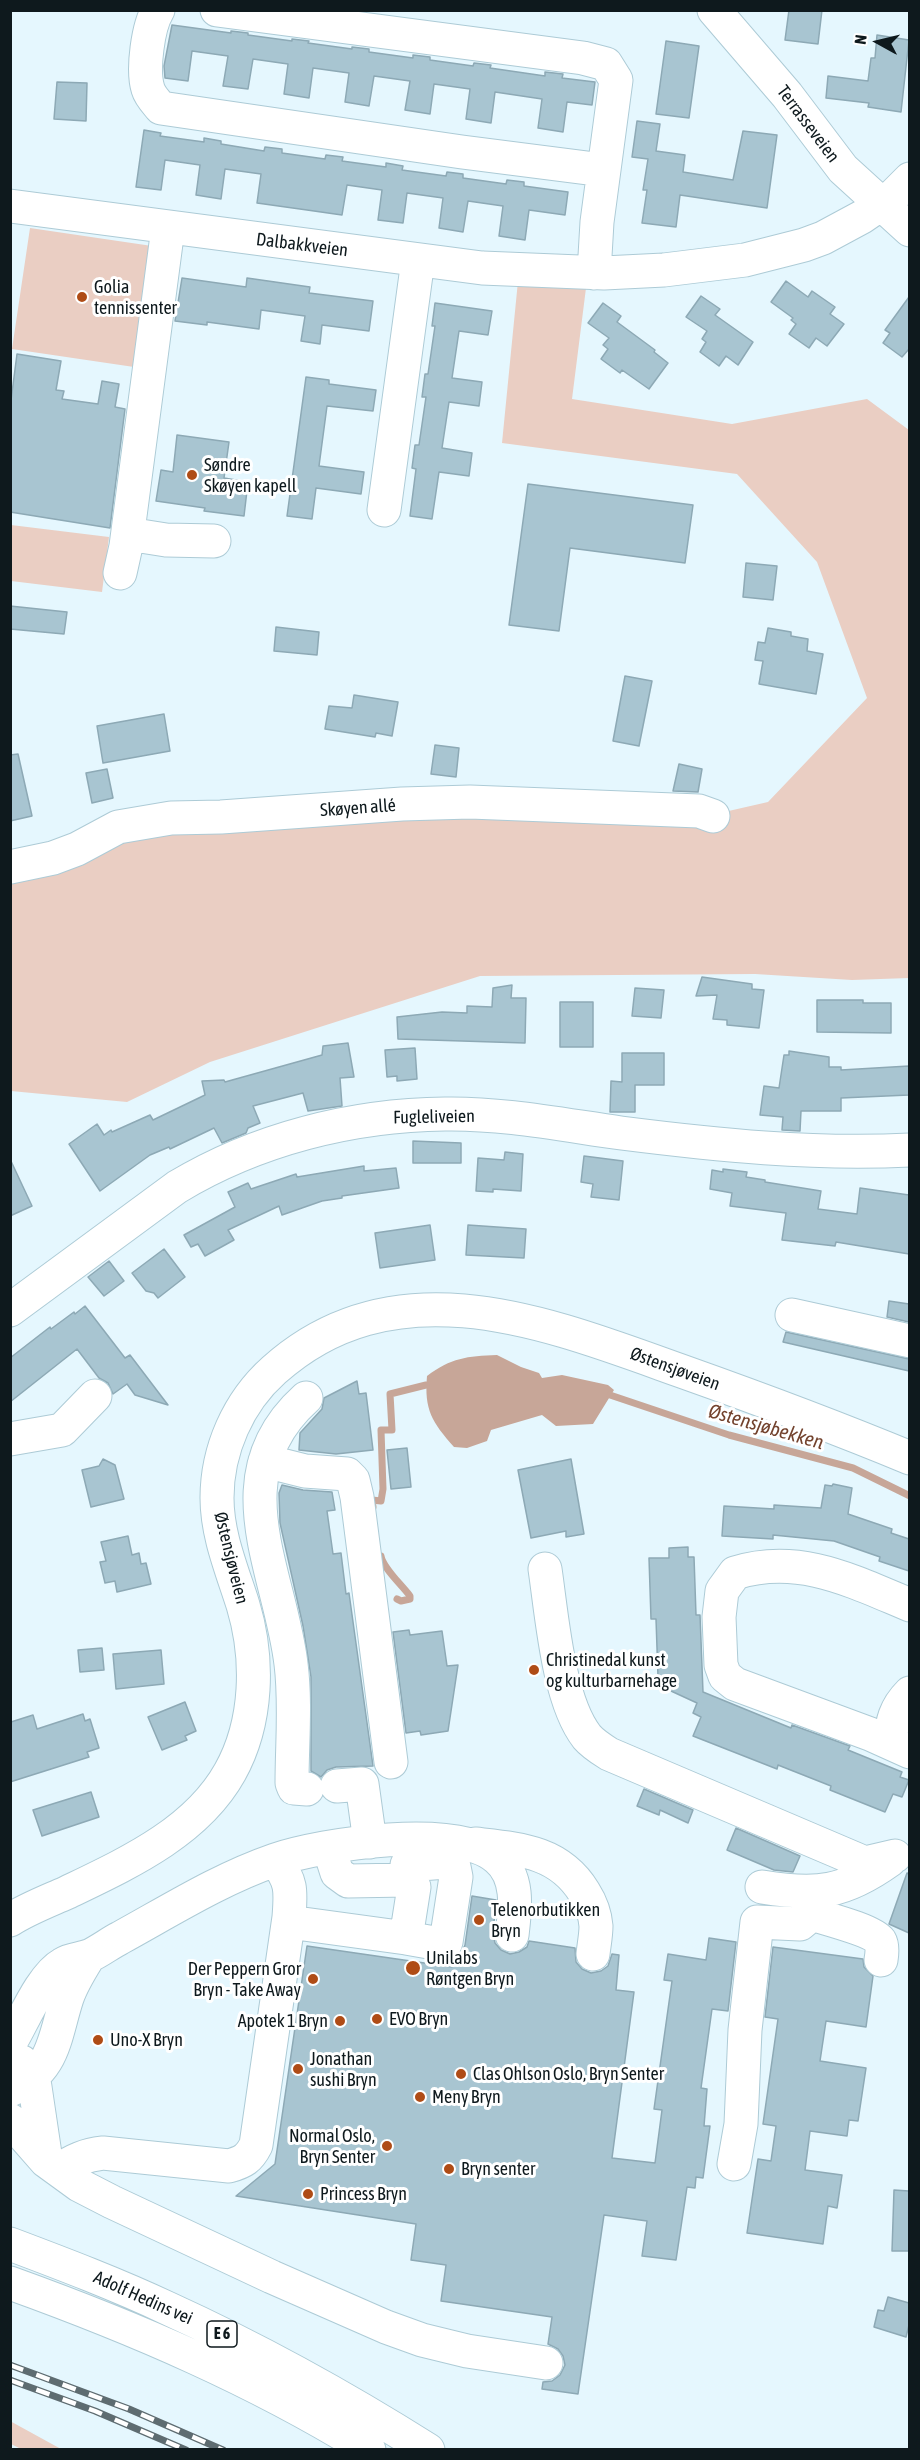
<!DOCTYPE html>
<meta charset="utf-8">
<style>
body{margin:0}
#map{position:relative;width:920px;height:2460px;overflow:hidden;background:#e5f7fe;font-family:"Asap Condensed",sans-serif}
canvas{display:block}
.frame{position:absolute;inset:0;border:12px solid #0e191d;pointer-events:none}
.north{position:absolute;left:848px;top:12px;width:60px;height:60px;-webkit-text-stroke:4px #fff;paint-order:stroke;rotate:278deg;font-size:16px;font-weight:700;line-height:24px;text-align:center;color:#0e191d}
.north::after{content:'';display:block;margin:auto;width:21px;height:27px;background:#0e191d;clip-path:polygon(50% 0,100% 100%,50% 72%,0 100%)}
</style>
<div id="map">
<canvas width="920" height="2460"></canvas>
<div class="frame"></div>
<div class="north">N</div>
</div>
<script>
const ctx = document.querySelector('canvas').getContext('2d');
ctx.lineJoin = 'round';
function fillPath(path, color) {
  ctx.fillStyle = color;
  ctx.fill(path, 'evenodd');
}
function strokePath(path, color, width, dash) {
  ctx.strokeStyle = color;
  ctx.lineWidth = width;
  ctx.lineCap = dash ? 'butt' : 'round';
  ctx.setLineDash(dash || []);
  ctx.stroke(path);
}
function drawText(font, color, halo, rows, align = 'center') {
  ctx.font = font + ' "Asap Condensed",sans-serif';
  ctx.lineWidth = 6;
  ctx.setLineDash([]);
  ctx.textBaseline = 'middle';
  ctx.strokeStyle = halo;
  ctx.fillStyle = color;
  for (const [text, x, y, turn = 0] of rows) {
    ctx.save();
    ctx.translate(x, y);
    ctx.rotate((+turn || 0) * Math.PI / 180);
    ctx.textAlign = isNaN(turn) ? turn : align;
    if (halo) ctx.strokeText(text, 0, 0);
    ctx.fillText(text, 0, 0);
    ctx.restore();
  }
}
const green = new Path2D(`
 M30,228L152,246L134,367L12,349Z
 M518,281L586,288L572,399L732,424L867,399L909,430V978L852,980L755,974L480,976L210,1062L127,1102L11,1091L10,861L120,825L393,805L711,815L768,802L867,698L817,562L737,474L502,443Z
 M11,525L109,537L102,592L11,581Z
 M10,2421L61,2449H21L11,2444Z`);
const water = new Path2D(`
 M497,1355L521,1367L539,1373L542,1378L562,1375L608,1385L614,1390L593,1424L556,1426L542,1415L491,1430L487,1441L467,1448L454,1447C432,1422 424,1410 427,1376C451,1358 467,1356 497,1355Z`);
const stream = new Path2D(`
 M610,1395L729,1435L853,1468L910,1496
 M373,1507L372,1500L381,1501L383,1489L381,1430H392L390,1394L426,1385
 M381,1556C383,1568 401,1584 410,1596V1599L401,1601L397,1599`);
const building = new Path2D(`
 M789,10H822L818,44L785,40Z
 M172,25L231,33V31L248,33V35L292,41V39L309,41L308,43L352,49V47L369,49V52L413,58V55L430,57V60L473,66L474,63L491,65L490,68L545,76V72L563,74L562,78L595,82L592,105L567,102L563,132L538,128L542,99L495,92L491,123L466,119L470,89L434,84L430,114L405,110L410,81L374,76L369,106L345,102L349,73L313,68L309,98L284,94L288,64L253,59L248,89L223,86L228,56L192,51L188,81L165,78L164,66Z
 M877,35L909,40L901,112L868,107L869,103L826,98L828,76L868,81L871,58H875Z
 M666,41L699,46L689,118L656,114Z
 M57,82L87,83L86,121L54,119Z
 M637,121L660,124L656,151L685,155L683,172L733,180L743,131L777,135L767,208L680,195L676,227L642,223L647,190H643L648,159L632,157Z
 M144,130L161,133L160,136L204,142V138L221,141V144L264,151L265,147L282,149V153L325,159L326,155L343,157L342,161L386,167V163L403,166L402,170L446,176L447,172L463,174V178L506,184L507,180L524,182V186L568,192L565,215L529,210L525,240L499,236L503,206L468,201L463,232L439,228L443,198L407,193L403,223L378,220L382,190L347,185L342,215L307,210L257,203L261,174L225,169L221,199L196,195L200,165L165,160L161,190L136,187Z
 M182,278L246,287L247,278L310,287L309,293L373,301L369,331L322,325L320,344L301,341L305,316L261,310L259,329L207,322V325L175,321Z
 M786,281L808,297L812,291L835,307L830,314L844,324L827,346L816,338L809,348L789,334L796,324L791,320L793,318L771,302Z
 M701,296L720,309L715,315L753,342L738,365L726,356L719,366L700,352L706,342L702,339L707,331L686,317Z
 M909,297V349L902,357L883,343L890,333L885,330Z
 M435,303L492,311L488,335L459,331L452,378L482,382L479,406L449,402L442,448L472,453L469,476L439,472L432,519L410,516L416,469L412,468L415,445H419L426,397H422L425,374H428L435,326H432Z
 M603,303L621,316L617,322L655,350L654,352L668,363L649,389L622,370L620,373L601,359L608,349L603,345L609,338L588,323Z
 M17,354L61,361L56,390L64,391L62,399L98,404L102,381L119,384L115,407L125,409L110,528L10,512V408Z
 M306,377L329,380V384L376,390L373,411L327,406L319,466L364,472L361,494L316,488L312,519L287,516Z
 M177,435L229,442L224,478L248,482L244,516L204,511L205,508L156,501L161,470L173,472Z
 M528,484L693,505L685,563L570,548L559,631L509,625Z
 M746,563L777,566L773,600L743,597Z
 M10,606L67,612L64,634L10,629Z
 M276,627L319,632L317,655L274,651Z
 M768,628L791,632V636L808,639L807,651L823,654L816,694L759,684L763,661L755,660L758,642L765,643Z
 M625,676L652,681L639,746L613,741Z
 M354,695L398,702L392,736L376,733L375,737L325,729L329,706L352,708Z
 M164,714L170,751L103,763L97,726Z
 M435,745L459,748L456,777L431,774Z
 M18,754L32,816L10,821V755Z
 M679,764L702,769L698,792L673,791Z
 M107,769L113,798L92,803L86,773Z
 M702,977L752,984V989L764,990L759,1028L727,1025V1020L713,1019L717,995L696,996Z
 M512,985L511,998H526L525,1043L398,1039L397,1017L442,1012L467,1013V1006L492,1007L493,988Z
 M635,988L664,990L661,1018L632,1016Z
 M817,1000H863V1003H891V1033L817,1032Z
 M560,1002H593V1047H560Z
 M348,1043L354,1077L340,1078L342,1106L308,1111L303,1093L253,1106L260,1123L248,1128L246,1133L222,1143L214,1128L170,1149L169,1147L150,1155L100,1191L69,1144L97,1124L104,1135L111,1130L112,1132L150,1115L153,1120L205,1095L202,1081L224,1080L225,1082L322,1055L323,1046Z
 M415,1048L417,1079L397,1081V1076L387,1077L385,1050Z
 M789,1051L829,1057V1067H841V1070L909,1066V1095L841,1098V1111H801L800,1131L782,1130L783,1117L760,1115L764,1086L779,1088L784,1055H789Z
 M622,1053H664V1085H635V1112H610L611,1081L622,1082Z
 M413,1141L461,1143V1163H413Z
 M505,1152L523,1154L521,1191L493,1189V1192L476,1191L478,1158L504,1160Z
 M584,1156L623,1161L619,1200L591,1197L593,1184L581,1182Z
 M10,1159L32,1206L10,1216Z
 M364,1166V1171L396,1168L399,1188L342,1196V1198L322,1201L282,1215L279,1206L228,1230L234,1240L205,1256L198,1244L191,1247L184,1235L235,1207L228,1192L248,1183L251,1189L296,1174L297,1177Z
 M723,1169L747,1172L746,1177L765,1180V1182L821,1191L818,1209L857,1214L860,1188L909,1195V1254L836,1242L835,1246L782,1240L786,1213L730,1206L732,1193L710,1189L712,1170L723,1172Z
 M430,1225L435,1260L380,1268L375,1233Z
 M468,1225L526,1229L524,1258L466,1255Z
 M164,1249L185,1277L158,1298L154,1293L146,1291L132,1273Z
 M109,1261L124,1281L104,1296L88,1277Z
 M889,1301L909,1304V1322L887,1317Z
 M85,1306L125,1358L130,1355L168,1405L135,1395L127,1384L113,1394L108,1383L99,1378L77,1349L10,1402V1358L50,1327L51,1329L74,1312L75,1314Z
 M786,1332L909,1359V1371L783,1342Z
 M357,1381L359,1394L366,1393L373,1450L336,1454L299,1450L300,1433L322,1409L324,1398Z
 M407,1448L411,1487L391,1489L387,1450Z
 M103,1459L115,1465L124,1499L91,1507L82,1470L99,1466Z
 M571,1459L584,1534L566,1537V1531L531,1538L518,1470Z
 M833,1484L852,1488L848,1514L892,1529L891,1533L909,1539V1571L879,1561L880,1557L834,1541L773,1535V1539L722,1536L724,1506L774,1509V1505L821,1508L825,1485L832,1486Z
 M282,1485L303,1490L332,1492L335,1510L327,1511L333,1554L341,1553L346,1594L349,1593L373,1766L336,1767L327,1770L321,1777L311,1771V1677L303,1626L280,1523L279,1493Z
 M128,1536L132,1555L139,1553L141,1564L146,1563L151,1584L117,1592L115,1581L105,1583L100,1562L106,1561L101,1542Z
 M688,1547V1557H694L696,1615H700L703,1692L791,1728L792,1725L850,1746L848,1750L902,1772L900,1777L909,1780L902,1797L893,1794L885,1812L830,1790L831,1786L778,1765L777,1769L693,1736L701,1717L693,1713L697,1703L671,1691L670,1676L658,1677L656,1619H651L649,1558H669V1548Z
 M409,1630L410,1635L442,1631L447,1666L458,1665L448,1731L421,1735L420,1731L406,1733L393,1632Z
 M102,1648L104,1670L80,1672L78,1650Z
 M161,1650L164,1684L116,1689L113,1654Z
 M185,1702L196,1731L185,1736L187,1740L162,1750L148,1717Z
 M83,1714L85,1721L90,1719L99,1748L87,1752L89,1757L10,1782L11,1722L33,1715L37,1729Z
 M644,1789L693,1810L688,1823L660,1810L659,1815L637,1806Z
 M91,1792L99,1817L42,1836L33,1810Z
 M736,1828L800,1856L793,1872L774,1870L727,1850Z
 M907,1873L909,1874V1933L889,1924Z
 M472,1896L496,1900L493,1933L495,1943L501,1950L510,1954L519,1952L527,1947L529,1941L575,1948L576,1962L582,1969L591,1973L601,1971L608,1966L612,1954L619,1955L616,1990L634,1992L612,2158L655,2163L662,2110L654,2109L672,1981L664,1980L668,1954L706,1960L709,1938L736,1942L728,2011L712,2009L701,2088L707,2089L704,2126H710L703,2178L696,2177L695,2188L687,2187L676,2260L642,2256L647,2221L604,2215L578,2394L542,2389L543,2382L552,2381L560,2375L565,2365L563,2356L558,2349L548,2344L552,2317L441,2301L446,2265L411,2260L416,2224L236,2196L275,2164L307,1946L452,1967L453,1959L461,1954L465,1945Z
 M773,1947L863,1959L864,1967L873,1976L866,2027L826,2021L820,2061L866,2068L858,2121L849,2120L847,2136L810,2131L805,2170L842,2175L837,2208L828,2206L823,2244L747,2233L758,2159L771,2161L776,2126L763,2124L778,2019L765,2017Z
 M894,2190L909,2191V2251H892Z
 M888,2297L909,2303V2325L906,2337L874,2327L878,2310L884,2311Z`);
const minor = new Path2D(`
 M158,10C148,26 142,70 148,89C150,96 156,102 161,108L462,152L603,170
 M217,10L583,58L606,64L616,80L597,222L594,273
 M714,10L787,95L843,169L910,230
 M10,206L482,268L604,273L664,270L745,260L804,245L823,238L862,217L894,195L910,179
 M384,510L418,260
 M128,534L166,540L214,541
 M120,573L126,546L168,228
 M10,867L53,858L77,849L118,827L171,818L221,817L402,804L470,802L699,811L713,816
 M10,1310L177,1187C257,1139 352,1115 445,1114C503,1113 563,1125 621,1133C716,1145 813,1155 910,1150
 M792,1315L910,1341
 M306,1398C219,1476 280,1571 291,1664C296,1703 292,1744 292,1783L294,1788L307,1789
 M10,1439L62,1430L95,1396
 M265,1461L305,1471L347,1474L353,1480L357,1497L391,1762
 M545,1569C552,1616 558,1700 587,1737C593,1744 601,1749 609,1754L865,1863L895,1856
 M910,1605C852,1581 799,1553 735,1573L722,1591L719,1617L721,1665L725,1676L735,1684L870,1734L910,1752
 M890,1742C892,1722 895,1708 910,1693
 M337,1786L362,1784L370,1842
 M475,1844C519,1849 559,1851 584,1892C591,1903 595,1913 596,1926C596,1935 594,1945 593,1954
 M762,1887C817,1896 844,1893 890,1860
 M808,1913C823,1918 872,1930 880,1941C883,1946 882,1954 881,1960
 M289,1922L406,1938L414,1887L412,1883L407,1880L348,1881L337,1873L329,1848
 M406,1938L440,1944L446,1942L456,1877L454,1867L446,1862L407,1865
 M10,2043C23,2022 41,1976 63,1964C70,1959 81,1959 89,1956C100,1951 110,1943 120,1938C171,1910 220,1879 275,1860C323,1844 457,1823 497,1858C520,1877 515,1910 512,1935
 M22,2062L33,2077L35,2087L46,2161
 M10,2090C55,2071 54,2038 67,1998C72,1983 81,1969 89,1956
 M10,2120L46,2161L79,2185L112,2202L272,2277L386,2327L422,2340L467,2351L546,2363
 M734,2164L741,2124L745,2030L757,1922L800,1924L806,1919L813,1892
 M59,2170C74,2160 85,2155 103,2153L229,2166C243,2162 249,2159 256,2145L289,1917C291,1891 292,1881 275,1860`);
const major = new Path2D(`
 M10,1920C27,1909 48,1901 66,1893C126,1864 196,1833 230,1772C258,1722 259,1658 243,1605C232,1570 217,1535 217,1498C217,1450 238,1402 274,1370C397,1260 552,1325 684,1372C760,1399 835,1427 910,1458`);
const highway = new Path2D(`
 M10,2244C63,2264 116,2284 167,2308C257,2349 344,2397 428,2450
 M10,2283C135,2328 256,2380 369,2450`);
const rail = new Path2D(`
 M10,2365L129,2409L223,2450
 M10,2380L95,2411L186,2450`);
const markers = [
 [82,297,6,"#af4c16"],
 [192,475,6,"#af4c16"],
 [534,1670,6,"#af4c16"],
 [479,1920,6,"#af4c16"],
 [413,1968,8,"#af4c16"],
 [313,1979,6,"#af4c16"],
 [377,2019,6,"#af4c16"],
 [340,2021,6,"#af4c16"],
 [98,2040,6,"#af4c16"],
 [298,2069,6,"#af4c16"],
 [461,2074,6,"#af4c16"],
 [420,2097,6,"#af4c16"],
 [387,2146,6,"#af4c16"],
 [449,2169,6,"#af4c16"],
 [308,2194,6,"#af4c16"]
];
const shields = [
 [222,2334,30]
];
const shieldNames = [
 ["E 6",222,2334]
];
const streetNames = [
 ["Terrasseveien",808,124,53],
 ["Dalbakkveien",302,245,7],
 ["Skøyen allé",358,808,-4],
 ["Fugleliveien",434,1117,-1],
 ["Østensjøveien",675,1369,20],
 ["Østensjøveien",231,1558,76],
 ["Adolf Hedins vei",143,2298,24]
];
const poiNames = [
 ["Golia",94,287],
 ["tennissenter",94,308],
 ["Søndre",204,465],
 ["Skøyen kapell",204,486],
 ["Christinedal kunst",546,1660],
 ["og kulturbarnehage",546,1681],
 ["Telenorbutikken",491,1910],
 ["Bryn",491,1931],
 ["Unilabs",426,1958],
 ["Røntgen Bryn",426,1979],
 ["Der Peppern Gror",301,1969,"right"],
 ["Bryn - Take Away",301,1990,"right"],
 ["EVO Bryn",389,2019],
 ["Apotek 1 Bryn",328,2021,"right"],
 ["Uno-X Bryn",110,2040],
 ["Jonathan",310,2059],
 ["sushi Bryn",310,2080],
 ["Clas Ohlson Oslo, Bryn Senter",473,2074],
 ["Meny Bryn",432,2097],
 ["Normal Oslo,",375,2136,"right"],
 ["Bryn Senter",375,2157,"right"],
 ["Bryn senter",461,2169],
 ["Princess Bryn",320,2194]
];
const waterNames = [
 ["Østensjøbekken",766,1427,16]
];
fillPath(green, '#eacec3');
fillPath(water, '#c7a698');
strokePath(stream, '#c7a698', 7);
fillPath(building, '#a8c5d1');
strokePath(building, '#8da9b5', 1.5);
strokePath(minor, '#adcbd6', 35);
strokePath(major, '#adcbd6', 35);
strokePath(highway, '#adcbd6', 35);
strokePath(minor, '#fff', 33);
strokePath(major, '#fff', 33);
strokePath(highway, '#fff', 33);
strokePath(rail, '#5e6c71', 7);
strokePath(rail, '#fff', 4.5, [14]);
for (const [x, y, r, color] of markers) {
  const dot = new Path2D();
  dot.arc(x, y, r, 0, 2 * Math.PI);
  ctx.fillStyle = color;
  ctx.fill(dot);
  strokePath(dot, '#fff', 2);
}
for (const [x, y, w] of shields) {
  const box = new Path2D();
  box.roundRect(x - w / 2, y - 13, w, 26, 4.5);
  ctx.fillStyle = '#fff';
  ctx.fill(box);
  strokePath(box, '#0e191d', 1.5);
}
drawText('bold 16px', '#0e191d', null, shieldNames);
drawText('18px', '#0e191d', '#fff', streetNames);
drawText('18px', '#0e191d', '#fff', poiNames, 'left');
drawText('italic 20px', '#73432e', '#fff', waterNames);
</script>
